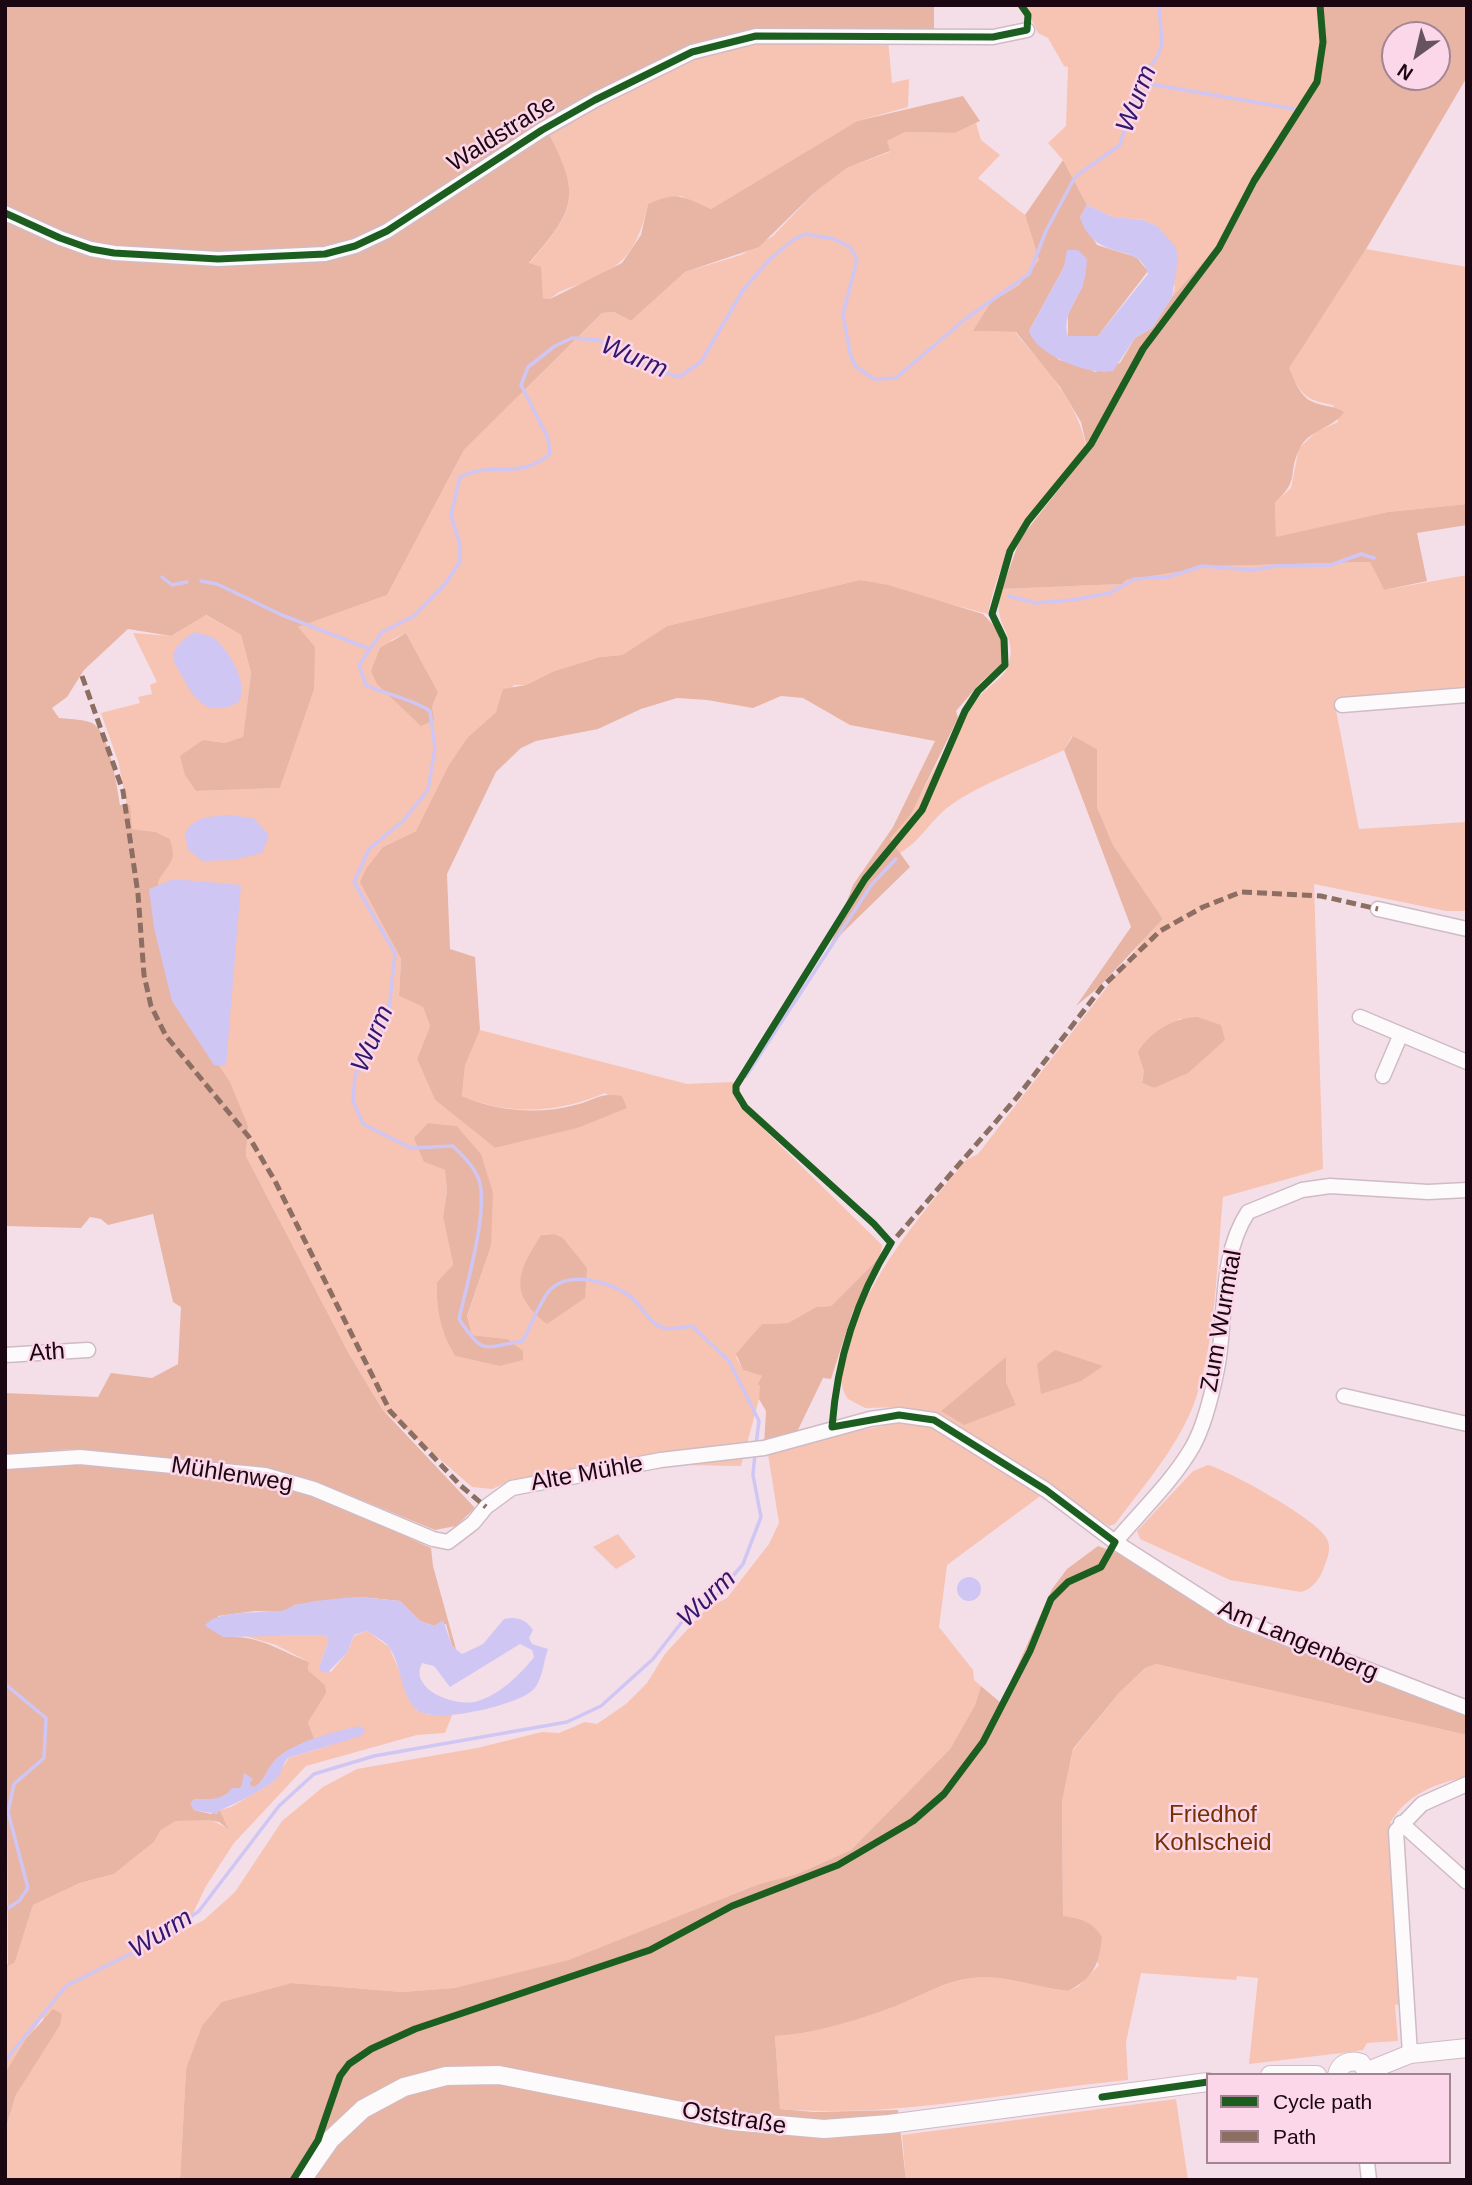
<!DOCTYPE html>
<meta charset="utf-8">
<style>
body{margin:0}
#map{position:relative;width:1472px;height:2185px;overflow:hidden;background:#f4dfe9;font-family:Helvetica,sans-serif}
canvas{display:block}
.frame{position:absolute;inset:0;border:7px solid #1b0712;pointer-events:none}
.legend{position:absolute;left:1206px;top:2073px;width:245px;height:91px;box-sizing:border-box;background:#fcd7e9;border:2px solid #a28493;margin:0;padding:9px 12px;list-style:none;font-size:21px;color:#1b0712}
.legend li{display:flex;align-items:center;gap:14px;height:35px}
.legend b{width:35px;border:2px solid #a28493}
.north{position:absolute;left:1381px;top:21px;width:70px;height:70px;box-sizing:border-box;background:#fcd7e9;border:2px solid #a28493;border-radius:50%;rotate:214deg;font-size:19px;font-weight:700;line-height:28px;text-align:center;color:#1b0712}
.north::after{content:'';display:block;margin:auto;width:24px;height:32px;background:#67535d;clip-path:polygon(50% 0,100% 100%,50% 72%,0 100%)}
</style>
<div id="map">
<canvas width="1472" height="2185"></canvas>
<div class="frame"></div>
<ul class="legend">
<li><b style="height:9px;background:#1b5e20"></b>Cycle path</li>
<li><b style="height:9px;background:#8d6e63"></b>Path</li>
</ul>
<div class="north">N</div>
</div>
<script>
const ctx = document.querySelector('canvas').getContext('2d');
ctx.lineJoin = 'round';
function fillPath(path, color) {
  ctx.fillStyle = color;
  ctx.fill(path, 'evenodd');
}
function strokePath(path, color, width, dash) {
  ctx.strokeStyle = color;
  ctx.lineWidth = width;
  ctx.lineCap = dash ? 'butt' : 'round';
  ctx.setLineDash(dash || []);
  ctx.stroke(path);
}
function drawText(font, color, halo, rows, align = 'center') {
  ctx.font = font + ' Helvetica,sans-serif';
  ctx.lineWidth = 5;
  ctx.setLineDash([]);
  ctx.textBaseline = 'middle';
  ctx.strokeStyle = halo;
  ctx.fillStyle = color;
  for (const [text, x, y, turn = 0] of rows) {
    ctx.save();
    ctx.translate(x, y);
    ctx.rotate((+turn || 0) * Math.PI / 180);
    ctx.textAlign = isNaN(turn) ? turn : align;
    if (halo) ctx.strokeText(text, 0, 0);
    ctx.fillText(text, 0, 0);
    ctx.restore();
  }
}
const green = new Path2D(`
 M1025,5H1317L1321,34L1315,80L1251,179L1217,247L1172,297L1175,287L1157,226L1143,220L1113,217L1087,205L1063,160L1048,143L1066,126L1068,67L1064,66L1048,38L1038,33Z
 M758,37L888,40L892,83L909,79L908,107L857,121L711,209L681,196L648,204C634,265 615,270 559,292L550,299L543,298L529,264C577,208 581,196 547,130L691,56Z
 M976,123L981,140L1000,155L978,178L1025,215L1039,260L1019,285L991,302L974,331L1015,332C1044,368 1078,401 1086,447C1037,510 1006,531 988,614L860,580L667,626L622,655L600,657L554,671L526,685H514L496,712L468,737L416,831L383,847L389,936L401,959L399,996L423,1007L430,1026L417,1059L435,1100L495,1148L578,1128L627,1107L605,1093C558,1113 510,1116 462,1096L465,1066L480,1030L687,1084L733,1082L738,1104L882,1245L880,1257L831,1306L816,1307L788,1323L762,1324L736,1357L743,1370L762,1376L759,1399L741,1466L616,1464L512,1480L492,1489L472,1487L382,1409L348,1352L246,1156L248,1126L189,1023L162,949L158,882C169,862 178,863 170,839L156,832L132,829L118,761L101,713L140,703L138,697L152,694L150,685L157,682L133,633L171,636L205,615L241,635L251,673L243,738L225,743L202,740L196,791L280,788L314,690L297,627L387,595L464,450L602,313L614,312L631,321L685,272L741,255L773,236L814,193L847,168L890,152L886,141L905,132L955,133ZM406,633L438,692L432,707L391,640ZM428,1123L457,1126L481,1154L491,1246L467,1317L472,1335L507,1339L499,1366L455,1356C440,1331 436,1310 437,1282L453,1266L443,1217L447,1191L445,1170L424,1162ZM553,1234C580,1246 580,1272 584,1298L547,1323L522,1273L541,1235Z
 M1366,249L1467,267V504L1388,512L1276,538L1275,503L1291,488L1299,448L1316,432L1338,422L1333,405C1304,400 1301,394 1288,368Z
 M1370,562L1384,590L1467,575V686L1335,705L1359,829L1467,822V911H1446L1314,884L1323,1169L1223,1197C1217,1259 1216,1339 1196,1398C1180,1445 1144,1485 1115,1524L1109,1526L936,1414L903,1407L865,1408L848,1399C836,1382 843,1362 848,1343C872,1271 919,1217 966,1160L978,1154L1144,939L1163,919L1113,845L1097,807V749L1072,736L1064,750C1030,766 980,784 951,805C930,820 922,840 900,853L890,839C927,796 943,741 979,697C987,687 1004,678 1008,666C1020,633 989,627 1002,589L1121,584L1126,580L1217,566ZM1181,1018L1168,1081L1154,1088L1142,1083C1145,1058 1160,1031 1181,1018ZM1006,1358V1382L1016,1405L941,1411Z
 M903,1422L930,1426L1043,1494L947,1565L939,1627L973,1670L974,1680L981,1686L975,1705L950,1749L851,1850L797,1874L759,1884L568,1960L454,1988L402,1992L292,1983L186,2069L180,2180H5V2130L16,2095L59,2025L42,2018L5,2073V1965L15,1962L33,1905L80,1883L114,1874L154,1842L161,1830L176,1821L209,1819L227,1828L220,1810L231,1807L273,1782L289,1758L328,1746L350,1728L315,1741L308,1722L325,1685L308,1670L309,1662L276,1645L245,1636L324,1635L329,1639L319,1667L331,1672L347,1653L354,1636L367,1631L389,1647L416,1710L429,1715L453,1713L445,1733L417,1735L306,1766L234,1843L206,1886L185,1930L204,1920L235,1892L282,1821L323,1787L357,1769L477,1748L542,1732L559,1733L585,1722L597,1724L626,1704L647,1683L665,1654L707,1608L727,1598L769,1544L779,1523L768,1454L826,1437Z
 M1208,1465C1228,1470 1320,1521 1327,1539C1332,1550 1327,1559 1323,1570C1319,1580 1312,1589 1301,1592L1230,1580L1140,1539L1137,1531L1193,1471Z
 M618,1534L636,1557L616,1569L593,1547Z
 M1156,1664L1467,1735V1777C1436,1783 1407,1794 1390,1823L1401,2004L1395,2005L1398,2041L1367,2043L1363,2050L1350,2052L1249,2064L1258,1978L1237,1976L1236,1980L1141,1973L1126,2042L1128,2080C1012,2091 898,2119 780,2109L775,2036C815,2034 858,2020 895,2006C921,1996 944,1982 972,1978C1005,1974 1036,1988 1068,1991L1079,1986L1099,1965L1063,1916L1062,1802L1073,1750L1119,1693L1145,1668Z
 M1176,2099L1188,2180H906L902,2135Z`);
const forest = new Path2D(`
 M5,5H934V35L756,34L706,47L547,130C581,195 577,208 529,263L541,267L543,298L550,299L622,263L641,235L648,204C677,191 683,196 711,209L857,121L963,96L980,121L955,133L905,132L887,141L890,151L847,168L814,193L759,247L685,272L631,321L614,312L602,313L464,450L387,595L298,627L315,647L314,690L280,788L196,791L185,775L180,756L203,740L225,743L243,737L251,673L241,635L206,615L171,636L128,629L84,670L67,697L52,708L59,718C69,719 83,719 92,723C109,730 117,787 120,805H130L132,829L156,832L170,839C178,863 169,862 158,882L162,949L189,1023L230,1082L248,1126L246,1156L348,1352L382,1409L475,1508L456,1526L435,1530L337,1490L250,1466L70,1449L5,1455V1393L98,1397L111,1373L152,1378L178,1364L181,1307L173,1302L153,1214L108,1225L101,1219L90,1217L81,1228L5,1226Z
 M1317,5H1467V77L1366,249L1289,368C1294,379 1300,396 1311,401C1323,407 1333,405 1344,412C1333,429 1307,430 1299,450C1287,475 1301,478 1275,503L1276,537L1388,512L1467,504V525L1417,533L1427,581L1384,590L1370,562L1217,566L1126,580L1122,584L1002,589L1020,539L1088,452L1081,422L1060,387L1016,332L973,331L991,302L1019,285L1039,260L1025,215L1063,160L1087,205L1080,217L1097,245L1136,257L1148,271L1098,336H1068V314L1083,285L1064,267L1029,331L1059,360L1079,364L1095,372L1120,363L1135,338L1152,328L1172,297L1217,247L1251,179L1315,80L1321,34ZM1395,35H1437V77H1395Z
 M860,580L888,585L983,614L996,628L1002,642L1003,663L981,682L956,711L958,718L911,814L890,839L910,867L831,944L853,885L893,827L935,741L850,725L803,698L781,696L753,708L707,700L677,698L641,709L598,729L536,741L521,748L496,772L447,874L450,949L475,957L480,1030L465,1066L462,1096C496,1111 538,1115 575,1105C596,1100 599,1092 622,1096L627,1108L578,1128L495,1148L435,1100L417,1059L430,1026L423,1007L399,996L401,959L360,882L366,869L383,847L416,831L449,765L468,737L496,712L503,689L526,685L554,671L600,657L622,655L667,626Z
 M406,633L438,692L432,707L434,720L421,726L377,684L371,671L380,648Z
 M1073,736L1097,749V807L1113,845L1163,919L1098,988L1076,1006L1131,927L1064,750Z
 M1197,1017L1221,1025L1225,1040L1188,1073L1154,1088L1142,1083L1144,1071L1138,1052C1150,1032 1173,1018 1197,1017Z
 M428,1123L457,1126L481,1154L493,1193L491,1246L467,1316L472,1335L507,1339L523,1351V1360L499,1366L455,1356C440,1331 436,1310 437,1282L453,1265L443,1217L447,1191L445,1170L424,1162L414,1138Z
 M554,1234L563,1238L587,1268L585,1298L547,1324C508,1293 517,1273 541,1235Z
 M880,1257L853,1311L831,1379L823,1378L797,1432L764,1445L766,1411L759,1399L760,1386L758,1384L762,1376L743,1370L736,1354L762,1324L788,1323L816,1307L831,1306Z
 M1055,1350L1103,1366L1081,1381L1041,1394L1037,1364Z
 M1006,1357V1382L1016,1405L964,1425L941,1411Z
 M82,1463L268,1482L338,1505L431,1548L433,1566L456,1649L452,1646L446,1624L434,1626L420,1621L400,1601L360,1597L295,1605L282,1612L255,1611L218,1616L223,1637C260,1635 277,1650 309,1662L308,1670L325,1685L326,1693L308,1722L315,1741C300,1746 283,1750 273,1763C266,1771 265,1780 255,1787L249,1786L250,1783L215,1800L195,1799L191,1803L194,1810L211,1814L220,1810L228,1829L219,1822L209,1820L176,1821L161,1830L154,1842L114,1874L80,1883L33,1905L15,1962L8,1966L5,1469Z
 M1098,1546L1125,1556L1229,1625L1467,1715V1735L1156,1664L1145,1668L1119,1693L1073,1749L1062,1802L1063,1916C1081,1919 1092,1921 1102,1937C1099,1964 1094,1978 1068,1991C1036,1988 1005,1974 972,1978C945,1981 921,1996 896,2006C858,2020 815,2034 775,2036L780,2109L814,2112L898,2110L906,2180H180L186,2069L202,2026L222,2002L292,1983L402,1992L454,1988L568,1960L759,1884L797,1874L851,1850L950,1749L975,1705L981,1686L1001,1703L1052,1589L1067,1569Z
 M53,2009L62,2014L60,2025L16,2095L5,2130V2073L26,2039Z`);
const water = new Path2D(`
 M1087,205L1113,217L1143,220L1157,226L1176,247L1178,260L1172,297L1152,328L1135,338L1113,371C1090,376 1036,355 1029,331L1064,267L1067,250H1078L1087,259C1086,268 1086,279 1082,287C1075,304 1062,317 1068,336H1098L1148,274C1140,241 1093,263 1080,217Z
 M194,632C200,634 210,635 215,639C231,653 248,683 239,702C199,723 190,688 173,660C173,646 183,640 194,632Z
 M228,815L253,818L269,835L262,853L233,860L202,861L188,849L185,834C194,816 209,817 228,815Z
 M174,879L241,885L226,1066L214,1065L172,1001L154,928L149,889Z
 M957 1589a12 12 0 1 1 24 0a12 12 0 1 1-24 0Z
 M360,1597L400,1601L420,1621L434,1626L443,1620L452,1646L462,1654L483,1644L504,1619C516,1616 526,1619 533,1630L529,1638L532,1644L548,1649C543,1663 543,1678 534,1689C520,1705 433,1725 417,1710C400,1695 402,1665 389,1647C385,1641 374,1636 367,1631L354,1635L347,1653L327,1673L322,1672L319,1667L329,1639L324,1635L223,1637L205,1626C214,1610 260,1613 278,1611C286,1611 291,1606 299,1604C319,1600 339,1598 360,1597ZM520,1644L532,1650L534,1657C520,1675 500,1694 478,1701C457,1708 408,1690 422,1663L434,1666L450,1687Z
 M359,1726L366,1730L361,1736L288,1758C282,1765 283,1770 278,1777C271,1786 230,1807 220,1810L217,1814L194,1810L190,1803L195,1799C210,1799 223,1801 232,1788H241L244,1773L253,1779L249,1785L255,1787C266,1779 267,1768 275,1760C294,1741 334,1732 359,1726Z`);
const stream = new Path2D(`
 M1138,82L1295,109
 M162,577L172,585L187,582
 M201,581L217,584L282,615L367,648
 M1009,596L1036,603L1072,600L1110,593L1134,579L1168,577L1202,566L1253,570L1276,566L1331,565L1361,554L1374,558
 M746,1076L872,884L896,859
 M756,1445L759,1421L729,1361L692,1326C683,1327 669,1331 661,1327C647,1321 642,1305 631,1297C611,1282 570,1270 551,1289C541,1298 530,1328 523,1341C483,1347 484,1357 459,1319C466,1287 489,1210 479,1180C474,1166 463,1156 453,1146L411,1148L363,1124L353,1101L355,1075L375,1047L389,1010L395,953L354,882L369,849L403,821L428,790L435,748L430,711C410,698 387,695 366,685L359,665L382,632L414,616L445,584L460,562V545L451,515L460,477C494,460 518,481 550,454L548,438L521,385L528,367L555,346L572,338L598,340L651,369L679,377L701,362L743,290L770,259L793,240L805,234L834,239L850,247L857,260L843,314L850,353L855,366L874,379L896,378L964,320L1029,274L1046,231L1075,177L1120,145L1138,82L1158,56L1162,43L1159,5
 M5,1684L46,1718L44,1758L14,1784L8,1812L28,1888L19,1901L5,1910
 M5,2061L66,1986L160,1939L199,1911L279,1806L314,1774L374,1756L567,1722L601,1706L653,1659L692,1609L716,1596L743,1564L761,1517L753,1475L755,1453`);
const minor = new Path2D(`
 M5,213L60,238L91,249L114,253L218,259L325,254L355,246L387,231L542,130L595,100L692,52L756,36L993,37L1027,30
 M1342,705L1467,695
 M1378,909L1467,929
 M1360,1017L1467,1062
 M1383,1076L1401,1034
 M5,1355L88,1350
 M1344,1396L1467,1424
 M5,1462L80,1457L265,1475L314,1489L433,1539L448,1542L473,1523L486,1507L512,1488L661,1460L764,1448L870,1419L899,1415L934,1420L1046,1490L1115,1542L1232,1617L1467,1708
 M1115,1542C1141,1511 1173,1481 1193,1446C1205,1424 1212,1394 1217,1369C1227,1319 1218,1258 1248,1212L1302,1190L1330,1186L1428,1192L1467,1190
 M1401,1823L1467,1882
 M1410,2054L1396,1831L1422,1804L1467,1784
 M1367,2162L1369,2180`);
const tertiary = new Path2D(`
 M1368,2071L1410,2054L1467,2048
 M1270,2075H1317
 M1337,2075C1340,2063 1350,2059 1361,2063L1369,2075
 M302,2180L330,2140L363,2109L404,2087L446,2076L499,2075L732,2121L824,2129L889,2124L1208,2082`);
const quiet = new Path2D(`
 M82,676L123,791L138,894L144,975L151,1006L166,1036L249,1137L275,1181L390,1411L461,1486L486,1507
 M887,1248L1018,1096L1102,987L1160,931L1203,907L1241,892L1321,896L1378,909`);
const cycleway = new Path2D(`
 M5,213L60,238L91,249L114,253L218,259L325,254L355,246L387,231L542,130L595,100L692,52L756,36L993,37L1027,30L1028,15L1021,5
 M1102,2097L1208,2082
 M293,2180L318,2140L340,2076L349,2064L371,2049L415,2029L650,1950L732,1906L838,1865L913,1821L944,1794L983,1742L1030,1651L1051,1599L1068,1582L1101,1567L1115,1542L1046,1490L934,1420L899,1415L832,1427C837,1361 856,1299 891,1243L874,1224L745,1107L736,1092V1086L865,879L922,810L965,711L978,691L1005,665L1004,639L992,614L1010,551L1028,521L1091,444L1143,349L1219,248L1254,181L1317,82L1323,42L1320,5`);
const streetNames = [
 ["Waldstraße",502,134,-32],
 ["Zum Wurmtal",1222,1321,-80],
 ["Ath",47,1353,-4],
 ["Alte Mühle",587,1474,-10],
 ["Mühlenweg",232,1475,9],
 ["Am Langenberg",1298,1641,23],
 ["Oststraße",734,2119,9]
];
const parkNames = [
 ["Friedhof",1213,1815],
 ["Kohlscheid",1213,1843]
];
const waterNames = [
 ["Wurm",1137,99,-69],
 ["Wurm",634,358,23],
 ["Wurm",373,1039,-67],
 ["Wurm",707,1599,-44],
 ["Wurm",161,1934,-32]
];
fillPath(green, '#f7c3b2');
fillPath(forest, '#e8b5a4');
fillPath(water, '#d0c6f4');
strokePath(stream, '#d0c6f4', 3.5);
strokePath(minor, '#cfbbc5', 17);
strokePath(tertiary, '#cfbbc5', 20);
strokePath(minor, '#fdfafc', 14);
strokePath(tertiary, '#fdfafc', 18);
strokePath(quiet, '#8d6e63', 5, [10, 5]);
strokePath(cycleway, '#1b5e20', 7);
drawText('24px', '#1b0712', '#fcd7e9', streetNames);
drawText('24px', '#753000', '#fcd7e9', parkNames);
drawText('italic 26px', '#2f186d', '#fcd7e9', waterNames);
</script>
